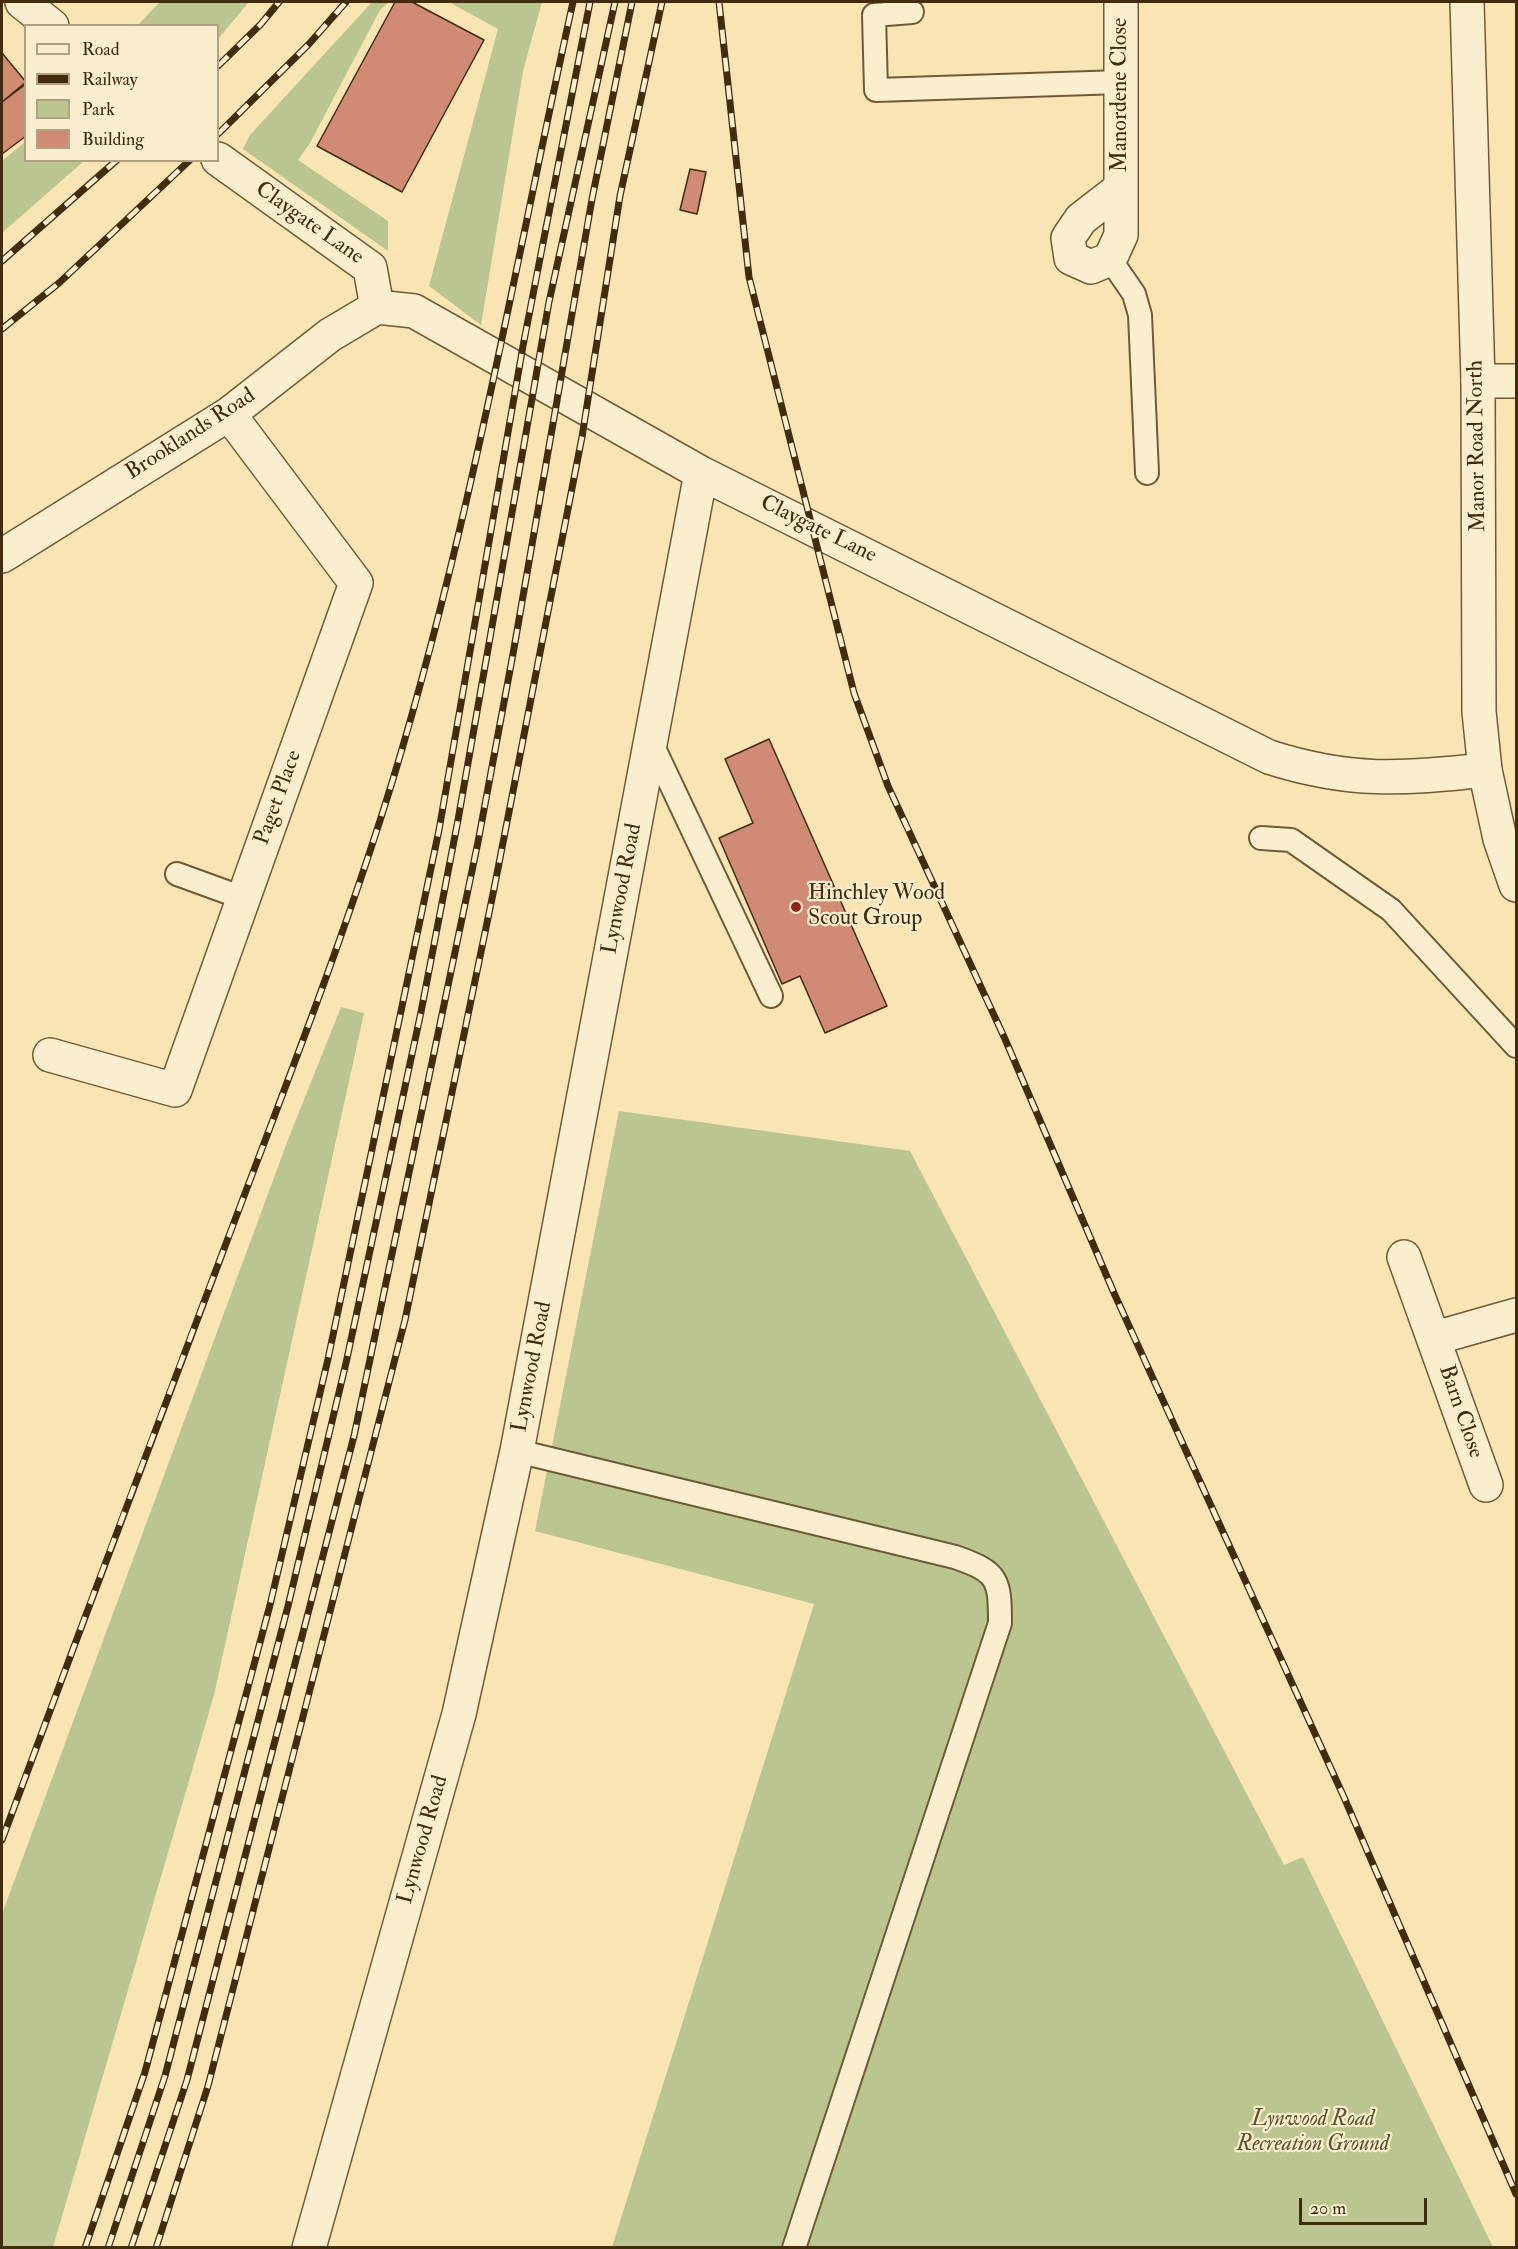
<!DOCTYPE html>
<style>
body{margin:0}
#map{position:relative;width:1518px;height:2249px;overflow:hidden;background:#f9e5b4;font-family:"IM FELL Double Pica",serif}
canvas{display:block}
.frame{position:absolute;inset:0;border:3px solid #412c0e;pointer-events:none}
.legend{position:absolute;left:24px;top:24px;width:195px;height:138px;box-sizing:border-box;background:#fbeece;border:2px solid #b1a081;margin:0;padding:8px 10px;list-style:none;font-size:18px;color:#412c0e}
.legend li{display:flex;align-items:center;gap:12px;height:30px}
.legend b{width:30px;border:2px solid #b1a081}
.scale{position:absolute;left:1299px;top:2198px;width:128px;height:27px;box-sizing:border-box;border:3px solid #412c0e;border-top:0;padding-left:8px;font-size:18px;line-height:21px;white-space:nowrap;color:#412c0e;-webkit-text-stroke:4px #fbeece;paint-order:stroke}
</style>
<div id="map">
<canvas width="1518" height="2249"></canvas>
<div class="frame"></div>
<ul class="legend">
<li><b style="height:8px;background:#fbeece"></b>Road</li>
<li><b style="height:8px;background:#412c0e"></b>Railway</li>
<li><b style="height:16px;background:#bac590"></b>Park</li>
<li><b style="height:16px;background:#d18b74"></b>Building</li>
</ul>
<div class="scale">20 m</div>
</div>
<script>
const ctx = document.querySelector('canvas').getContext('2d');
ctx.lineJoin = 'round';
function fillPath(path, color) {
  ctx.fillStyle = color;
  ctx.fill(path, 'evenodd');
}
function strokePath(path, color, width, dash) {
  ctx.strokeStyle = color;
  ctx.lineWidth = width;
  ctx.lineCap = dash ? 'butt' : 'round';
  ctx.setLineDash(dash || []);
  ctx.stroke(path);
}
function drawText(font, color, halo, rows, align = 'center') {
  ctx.font = font + ' "IM FELL Double Pica",serif';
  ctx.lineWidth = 4.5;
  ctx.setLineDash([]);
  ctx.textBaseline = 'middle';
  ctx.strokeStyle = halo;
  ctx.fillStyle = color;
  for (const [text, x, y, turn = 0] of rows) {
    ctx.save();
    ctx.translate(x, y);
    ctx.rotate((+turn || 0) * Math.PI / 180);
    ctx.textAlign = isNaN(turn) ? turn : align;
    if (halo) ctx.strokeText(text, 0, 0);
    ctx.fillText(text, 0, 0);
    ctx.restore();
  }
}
const green = new Path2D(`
 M160,2H249L218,39V26L138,25Z
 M372,2H389L380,10L310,143L298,160L388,221V251L243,149L250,135Z
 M449,2H542L523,71L481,325L429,286L498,29Z
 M25,142L26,160L84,161L2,233V161Z
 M341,1007L364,1013L214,1695L53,2247H2V1914L289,1137Z
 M619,1111L910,1151L1284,1865L1303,1857L1493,2247H612L814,1604L535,1531Z`);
const building = new Path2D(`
 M395,2H412L484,40L402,192L317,146Z
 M2,53L26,82L2,102Z
 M26,84V136L2,154V102Z
 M690,169L706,172L697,214L680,210Z
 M769,739L887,1006L825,1033L800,976L782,984L719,838L753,823L725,759Z`);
const service = new Path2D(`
 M912,12L874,15L876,90L1121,82
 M1110,259L1134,294L1140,315L1147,473
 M651,742L771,996
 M1261,838L1291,840L1391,910L1516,1046
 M177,874L243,898
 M517,1451L955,1557C998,1572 1000,1579 1000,1623L794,2248`);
const minor = new Path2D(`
 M22,2L52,26
 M1121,2V235L1110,259L1091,267L1071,258L1068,238L1081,219L1121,188
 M218,159L370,268L377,307
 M377,307L414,311L701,473L1269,757C1350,783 1402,779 1485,770
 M1478,381H1516
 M2,556L229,414L330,335L377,307
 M50,1055L175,1090L356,583L229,414
 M1404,1257L1486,1485
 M1435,1338L1516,1315
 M309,2248L459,1714L517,1451L701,473`);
const tertiary = new Path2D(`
 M1467,2L1478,381L1479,712L1485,770L1500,839L1516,885`);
const rail = new Path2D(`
 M719,2L749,277L854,693L888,786L1005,1039L1114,1293L1343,1795L1516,2194
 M218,66L261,24L279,2
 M218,134L309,44L346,2
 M2,261L117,160
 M2,329L59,283L190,160
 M2,1840C76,1640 151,1441 227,1241C285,1087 346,933 394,776C471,522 516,260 573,2
 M85,2248L145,2072L270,1605L328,1359L439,830L523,346L590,2
 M108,2248L165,2076L288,1606L346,1363L421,1012L458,820L549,302L615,2
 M131,2248L187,2080L354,1436L478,842L513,654L592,199L632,2
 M156,2248L208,2086L405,1320L494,889L582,437L620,196L662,2`);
const markers = [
 [796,907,6,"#8f2418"]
];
const streetNames = [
 ["Manordene Close",1121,95,-90],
 ["Claygate Lane",309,224,35],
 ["Brooklands Road",191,435,-33],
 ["Manor Road North",1478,446,-91],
 ["Claygate Lane",818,530,26],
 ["Paget Place",279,798,-70],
 ["Lynwood Road",623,889,-79],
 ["Lynwood Road",533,1367,-79],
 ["Barn Close",1460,1412,71],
 ["Lynwood Road",424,1840,-74]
];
const poiNames = [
 ["Hinchley Wood",808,894],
 ["Scout Group",808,919]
];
const parkNames = [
 ["Lynwood Road",1313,2120],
 ["Recreation Ground",1313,2145]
];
fillPath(green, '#bac590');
fillPath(building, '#d18b74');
strokePath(building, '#412c0e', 1.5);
strokePath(service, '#6f5a38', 26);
strokePath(minor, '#6f5a38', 36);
strokePath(tertiary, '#6f5a38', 36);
strokePath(service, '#fbeece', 22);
strokePath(minor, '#fbeece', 33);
strokePath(tertiary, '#fbeece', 33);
strokePath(rail, '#412c0e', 7);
strokePath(rail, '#fbeece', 4.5, [14]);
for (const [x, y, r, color] of markers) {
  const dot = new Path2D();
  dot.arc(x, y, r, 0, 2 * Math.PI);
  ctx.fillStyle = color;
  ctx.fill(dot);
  strokePath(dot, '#fbeece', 2);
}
drawText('22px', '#412c0e', '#fbeece', streetNames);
drawText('22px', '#412c0e', '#fbeece', poiNames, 'left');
drawText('italic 22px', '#5f522e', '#fbeece', parkNames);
</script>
